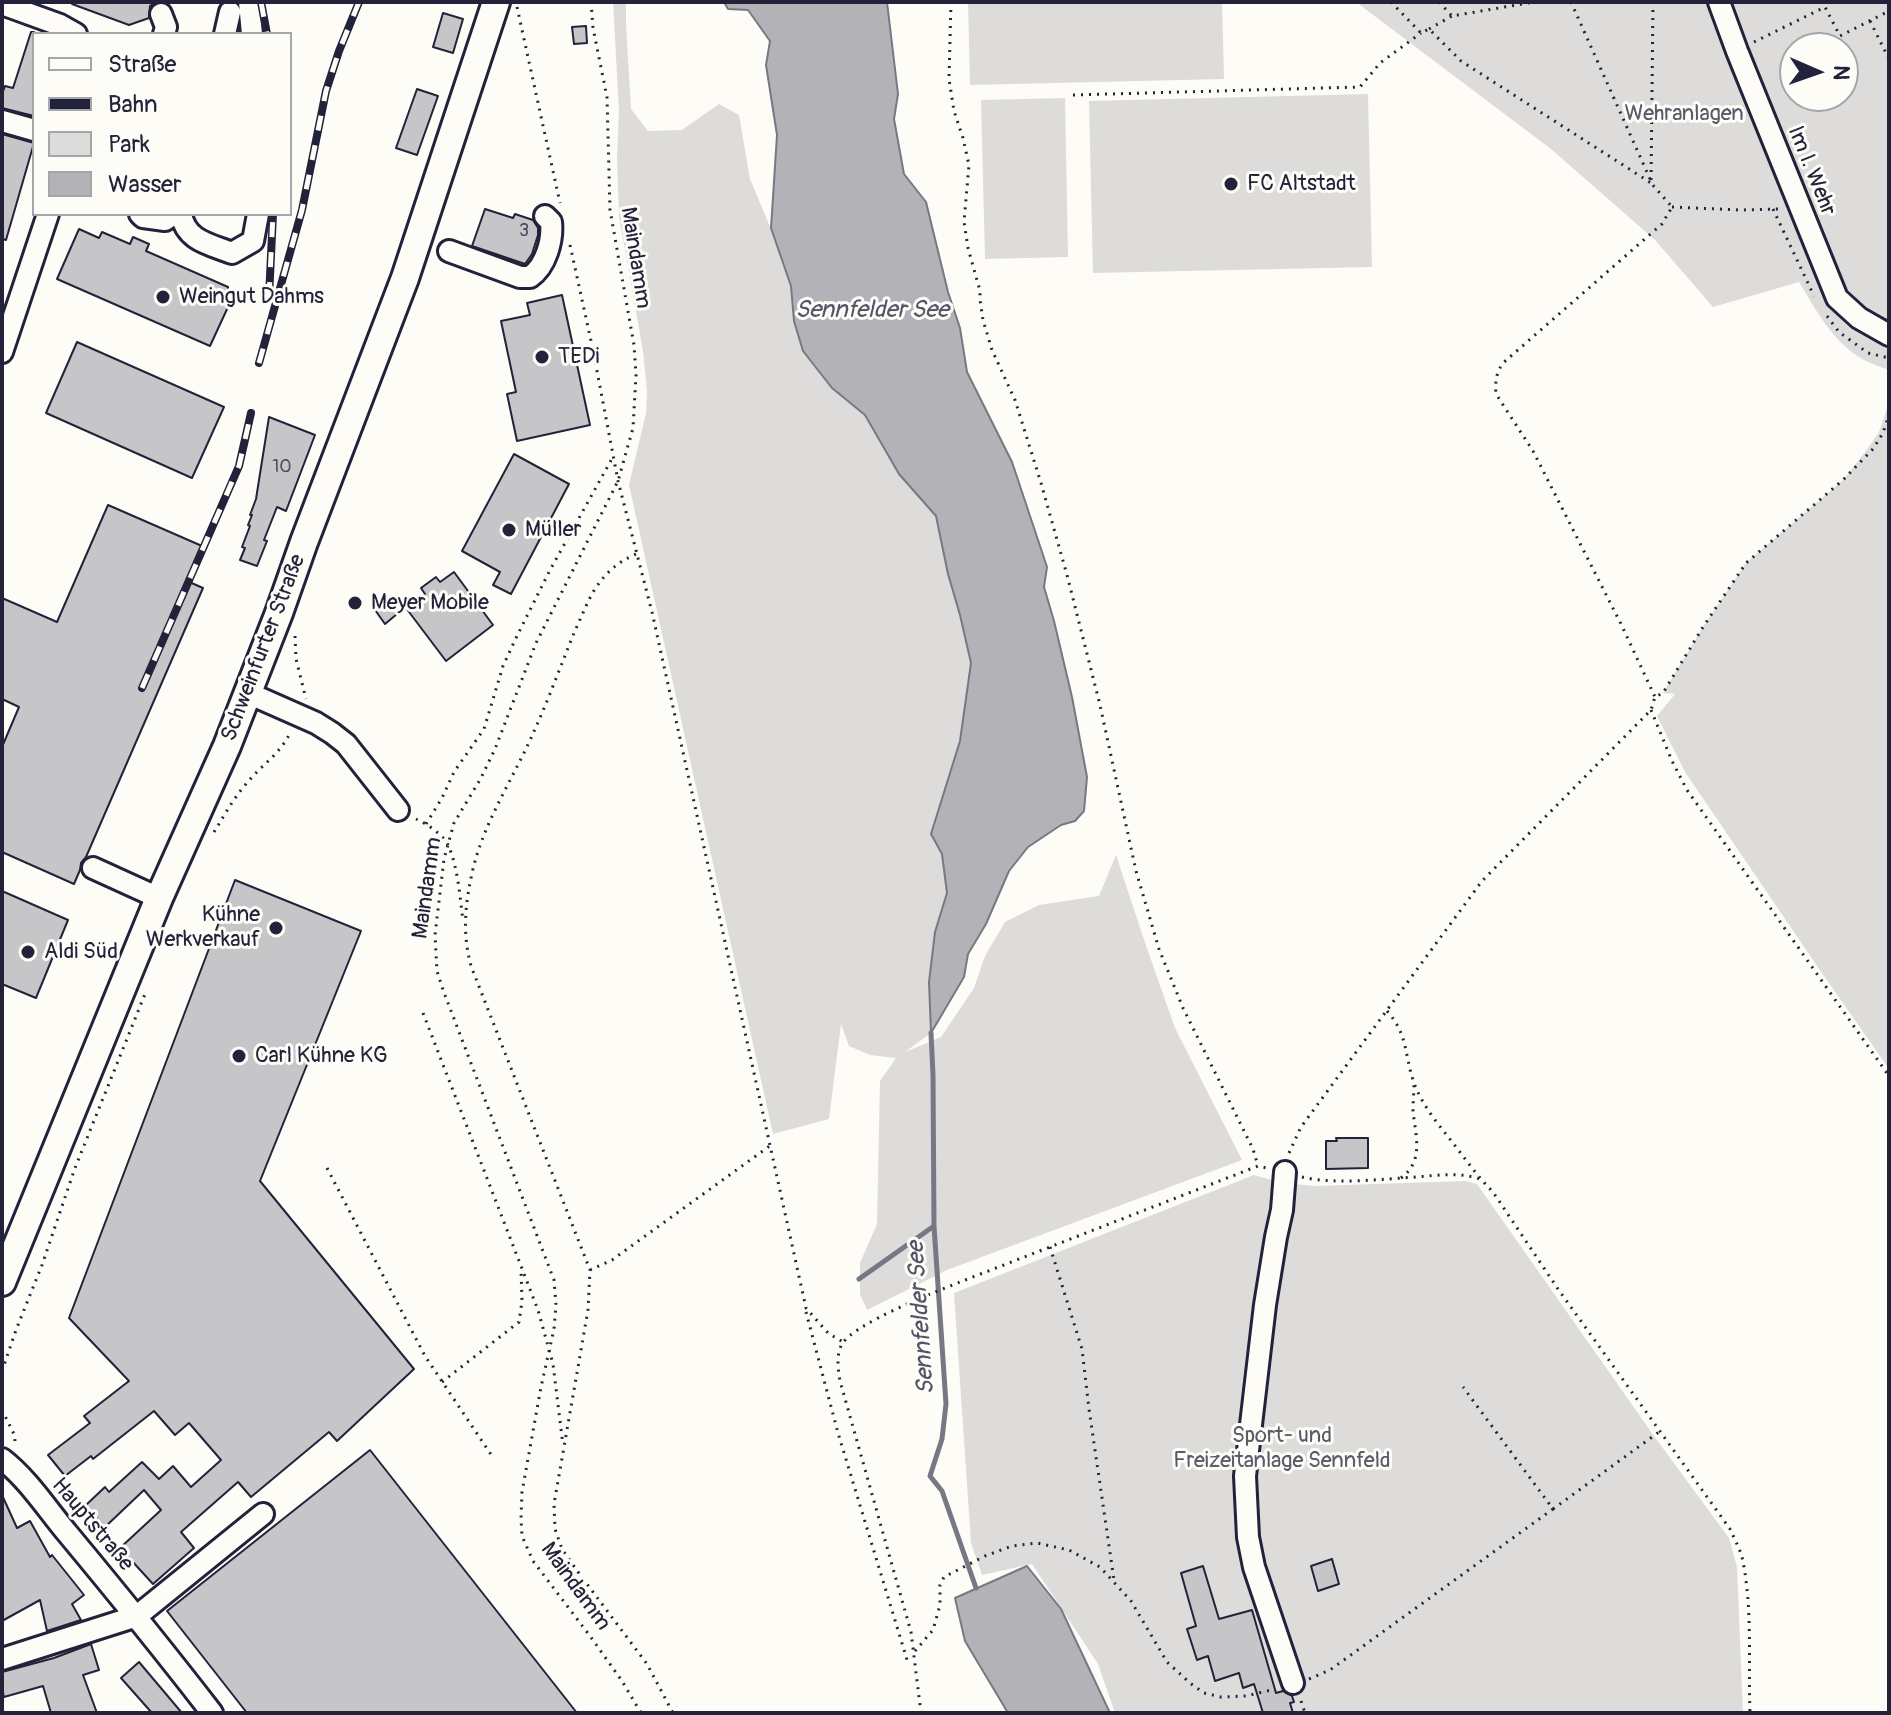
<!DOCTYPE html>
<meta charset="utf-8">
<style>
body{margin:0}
#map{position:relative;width:1891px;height:1715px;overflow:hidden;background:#fdfcf7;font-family:Pangolin,sans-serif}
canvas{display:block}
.frame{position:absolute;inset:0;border:4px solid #22223b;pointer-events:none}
.legend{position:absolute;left:32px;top:32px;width:260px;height:184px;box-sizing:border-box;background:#fdfcf7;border:2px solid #a5a5ac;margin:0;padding:10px 14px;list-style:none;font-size:24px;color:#22223b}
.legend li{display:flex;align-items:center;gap:16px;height:40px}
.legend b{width:40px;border:2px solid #a5a5ac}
.north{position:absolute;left:1779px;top:32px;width:80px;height:80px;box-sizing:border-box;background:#fdfcf7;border:2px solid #a5a5ac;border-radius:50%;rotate:92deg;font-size:22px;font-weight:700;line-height:32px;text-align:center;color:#22223b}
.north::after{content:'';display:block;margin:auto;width:28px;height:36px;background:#22223b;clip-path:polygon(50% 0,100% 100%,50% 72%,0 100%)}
</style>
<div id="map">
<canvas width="1891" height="1715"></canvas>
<div class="frame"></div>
<ul class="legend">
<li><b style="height:10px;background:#fdfcf7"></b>Straße</li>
<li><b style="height:10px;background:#22223b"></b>Bahn</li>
<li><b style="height:22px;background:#dddcdb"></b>Park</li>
<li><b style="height:22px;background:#b2b2b7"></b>Wasser</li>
</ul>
<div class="north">N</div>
</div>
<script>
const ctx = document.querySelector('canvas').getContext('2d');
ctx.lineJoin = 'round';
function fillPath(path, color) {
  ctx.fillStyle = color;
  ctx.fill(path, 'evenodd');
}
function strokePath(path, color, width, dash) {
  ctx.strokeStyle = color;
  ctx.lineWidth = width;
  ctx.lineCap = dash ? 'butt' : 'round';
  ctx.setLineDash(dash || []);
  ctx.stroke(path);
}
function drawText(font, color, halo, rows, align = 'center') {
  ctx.font = font + ' Pangolin,sans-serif';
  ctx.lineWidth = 6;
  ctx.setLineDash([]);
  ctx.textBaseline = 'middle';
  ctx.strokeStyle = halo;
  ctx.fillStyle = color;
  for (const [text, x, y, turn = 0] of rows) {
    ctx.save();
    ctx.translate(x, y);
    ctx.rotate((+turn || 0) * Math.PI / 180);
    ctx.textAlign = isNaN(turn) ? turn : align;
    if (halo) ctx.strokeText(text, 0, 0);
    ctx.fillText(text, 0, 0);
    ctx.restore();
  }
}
const green = new Path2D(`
 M613,2H626V25L631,109L648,131L682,130L719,104L739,115L750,179L783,258L791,286L794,321L832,388L865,415L899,474L936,516L948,574L960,615L971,663L960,741L931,834L942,854L947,893L935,932L929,982L931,1033L905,1052L941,1037L974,988L985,956L1005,922L1039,905L1099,896L1116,855L1143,937L1175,1028L1242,1160L947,1270L867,1310L860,1294V1263L877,1224L880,1081L896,1058L870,1055L849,1046L841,1024L829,1119L773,1134L629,485L646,413L647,391L643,351L619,217L617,159L619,111Z
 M968,2H1222L1224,79L970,85Z
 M1356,2H1889V370C1879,366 1868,363 1859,357C1831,339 1816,310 1799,282L1713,307L1655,240L1551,149ZM1795,48H1843V96H1795Z
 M1368,94L1372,267L1093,273L1089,101Z
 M1065,98L1068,257L985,259L981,100Z
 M1889,403V1069L1815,963L1685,772L1657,716L1675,694L1663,693L1703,627L1746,563L1843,480L1866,451L1879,432Z
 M1254,1175L1283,1183L1316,1186L1465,1181L1477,1184L1654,1436L1729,1538L1737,1567L1743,1713H1115L1098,1664L1032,1564L982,1575L971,1543L954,1293Z`);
const water = new Path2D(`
 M724,2H887L898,94L894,119L904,174L926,202L948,292L960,328L967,372L1012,462L1047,567L1044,587L1054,621L1072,697L1087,777L1084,811L1075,821L1061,825L1028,847L1009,871L986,924L968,954L964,977L931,1033L929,982L935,932L947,893L942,854L931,834L960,741L971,663L960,615L948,574L936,516L899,474L865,415L832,388L803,351L794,321L791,286L771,228L777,135L766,65L770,41L748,10L728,9Z
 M1027,1566L1061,1609L1110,1713H1008L965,1641L955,1598Z`);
const stream = new Path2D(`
 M931,1033L933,1075L934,1226L946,1404L942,1439L930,1476L942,1491L976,1588
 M859,1279L934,1226`);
const building = new Path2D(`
 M72,2H156L150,6L149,18L129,25L72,4Z
 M443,13L463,19L453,53L433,47Z
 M586,26L587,43L574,44L572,27Z
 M31,32H34V116L2,108V94L5,86L13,88Z
 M417,89L438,96L417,155L396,148Z
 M2,134L34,143L6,240L2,239Z
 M485,209L513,218L515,214L533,220L538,228V235L532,254L525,264L472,246Z
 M79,229L99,238L102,232L130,244L133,237L149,244L146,251L228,287V307L210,346L57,279Z
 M562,295L590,425L517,441L507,394L516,392L501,321L530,315L527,303Z
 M77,342L224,407L192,478L46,413Z
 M269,417L315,435L286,511L277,507L264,540L267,541L257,566L240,560L245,548L242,547L250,526L248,525L252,515H250L256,499Z
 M514,454L569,484L511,594L493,585L500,572L462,551Z
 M108,505L202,546L187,581L203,588L86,857L81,863L80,870L74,884L2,852V747L19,707L2,699V598L57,622Z
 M454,572L493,625L446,661L406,608L425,594L421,588L436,577L440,582Z
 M393,596L403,609L385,624L375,610Z
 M235,880L361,931L260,1181L414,1369L337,1441L329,1432L251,1497L238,1482L181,1532L194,1548L153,1584L120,1548L161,1510L144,1490L105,1527L85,1506L105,1487L109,1492L142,1462L159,1479L173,1466L191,1487L221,1460L189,1423L175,1435L154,1411L93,1459L91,1456L65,1476L48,1455L90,1423L84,1416L129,1381L69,1318Z
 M2,891L68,920L36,998L2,984Z
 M1336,1138H1368V1168L1326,1169V1141H1337Z
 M370,1450L577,1713H247L229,1690L167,1611Z
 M2,1495L17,1528L30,1521L50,1557L52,1555L84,1595L72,1604L81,1620L47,1631L40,1600L2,1621Z
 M1332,1559L1339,1584L1318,1591L1311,1566Z
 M1203,1566L1219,1619L1252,1610L1276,1693L1283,1691L1292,1696L1294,1702L1290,1703L1293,1713H1263L1254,1684L1243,1688L1239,1673L1215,1681L1208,1656L1197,1660L1187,1629L1196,1626L1181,1573Z
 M91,1644L99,1670L83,1675L97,1713H51L43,1686L4,1697L2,1689V1672L54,1658Z
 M139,1662L155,1681L182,1713H152L121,1678Z`);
const path = new Path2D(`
 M591,2L593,28L607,97L610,210L634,345L636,375L633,428L618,481L536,643L495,749L481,778L454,823L444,859L435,935L437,971L443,990L554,1280L556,1305L554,1329L541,1387L522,1492L521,1519L522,1536L533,1561L590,1636L622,1681L641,1713
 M951,2L949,79L954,111L963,138L969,165L964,222L968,248L980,291V300L983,320L992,350L1015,400L1041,483L1067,575L1100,705L1136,871L1159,949L1183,1008L1253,1149L1258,1166
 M1391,2L1421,33L1429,29L1461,61L1651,183
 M1439,2L1452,16L1534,2
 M1571,2L1650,179
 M1653,2L1651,183L1672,207L1662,224L1503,363C1496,373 1495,382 1496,394L1533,451L1622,626L1655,697
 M517,7L560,203
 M1870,21L1889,59
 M1429,29L1452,16
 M1754,42L1825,7L1840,36L1889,11
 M1073,95L1360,87L1380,63L1421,33
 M1672,207L1740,210L1780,209
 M1773,209L1814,296
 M570,245L593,350L618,481L652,612L806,1308L828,1333L843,1342
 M1827,316L1839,332L1868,353L1889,358
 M636,554C618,562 606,572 595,589C587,602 581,618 574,633C561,665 549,698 535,729C515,776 485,819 473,869C465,904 462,932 471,966L590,1270L588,1310L554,1504L555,1529L562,1549L578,1572L647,1664L673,1713
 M295,636L296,659L306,699
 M1651,710L1672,761L1687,790L1889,1076
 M416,819C427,824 444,835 449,847C458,869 460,897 463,921
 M426,824L442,798L454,772L484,729L503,666L516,638L549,572L614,455
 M214,832C224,816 233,799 246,784C262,764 280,755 291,731
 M1387,1011C1408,1035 1404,1052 1413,1080C1421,1104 1438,1124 1453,1143C1466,1160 1478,1177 1493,1192L1558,1289L1730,1529C1734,1538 1739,1547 1742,1557C1753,1607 1748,1662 1750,1713
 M423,1013L538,1310L553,1364L563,1445
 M1289,1153L1301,1127L1482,881L1651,710L1655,697L1663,693L1703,627L1746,563L1843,480L1873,449L1883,433L1889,415
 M327,1168L425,1356L494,1459
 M1302,1177C1335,1185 1382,1179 1417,1177C1439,1175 1459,1172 1480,1179
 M1401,1178C1425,1160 1415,1135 1413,1110C1413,1101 1414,1092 1414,1083
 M1050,1247L1082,1349L1089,1409L1114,1580
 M590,1270L612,1260L771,1145
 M806,1312L838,1433L908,1663
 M2,1371L16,1330L42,1265L75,1168L145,994
 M442,1382L519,1322L522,1301L521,1270
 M2,1410L14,1434L16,1447
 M1553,1509L1659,1432
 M915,1651L933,1630L940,1605V1585L944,1577L985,1556L1012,1546L1037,1543L1069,1550L1100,1567L1131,1601L1167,1662L1190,1683L1204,1693L1221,1697L1246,1696L1275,1689
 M1309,1679L1330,1670L1553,1509L1463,1387
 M1301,1701L1305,1713
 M921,1713L911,1632L840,1381C838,1369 836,1355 842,1344C855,1323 935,1292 960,1282L1258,1166L1267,1168`);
const minor = new Path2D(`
 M249,2L252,34
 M1719,2L1737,51L1837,298L1859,318L1889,335
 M2,4L60,25L76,34
 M161,14L166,27L164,34
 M225,34L230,12
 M2,121L34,130
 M140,214L143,217L165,220L173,214
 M181,214C186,241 209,244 232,253L253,241L258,214
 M449,251L520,277H530C546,266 553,240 551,222L545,216
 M2,352L48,214
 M248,693L316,723L332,733L346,744L398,810
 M93,868L159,898
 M1285,1172L1282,1210L1276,1237L1265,1305L1245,1476L1248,1537L1254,1567L1293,1683
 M2,1459C28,1479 47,1509 68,1534C117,1593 165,1652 212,1713
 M2,1659L137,1616L263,1514`);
const major = new Path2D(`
 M2,1282L159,898L227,746L279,613L304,542L405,278L496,2`);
const rail = new Path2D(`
 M261,2L267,34
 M269,297L273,214
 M259,363L302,210L326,91L339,51L359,2
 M142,688L239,466L251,413`);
const markers = [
 [1231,184,8,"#22223b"],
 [163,297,8,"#22223b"],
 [542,357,8,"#22223b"],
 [509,530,8,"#22223b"],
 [355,603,8,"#22223b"],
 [276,928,8,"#22223b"],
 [28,952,8,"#22223b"],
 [239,1056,8,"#22223b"]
];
const numberNames = [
 ["3",524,231],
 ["10",282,467]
];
const parkNames = [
 ["Wehranlagen",1684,114],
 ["Sport- und",1282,1436],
 ["Freizeitanlage Sennfeld",1282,1461]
];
const streetNames = [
 ["Im I. Wehr",1811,171,68],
 ["Maindamm",635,258,81],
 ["Schweinfurter Straße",264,648,-69],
 ["Maindamm",428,888,-82],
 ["Hauptstraße",92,1525,50],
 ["Maindamm",575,1587,54]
];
const poiNames = [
 ["FC Altstadt",1247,184],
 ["Weingut Dahms",179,297],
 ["TEDi",558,357],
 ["Müller",525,530],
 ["Meyer Mobile",371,603],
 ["Kühne",260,915,"right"],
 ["Werkverkauf",260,940,"right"],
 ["Aldi Süd",44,952],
 ["Carl Kühne KG",255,1056]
];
const waterNames = [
 ["Sennfelder See",872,311],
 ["Sennfelder See",922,1318,-94]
];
fillPath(green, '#dddcdb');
fillPath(water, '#b2b2b7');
strokePath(water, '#787885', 2);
strokePath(stream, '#787885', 5);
fillPath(building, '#c6c6c8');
strokePath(building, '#22223b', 2);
strokePath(minor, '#22223b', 26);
strokePath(major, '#22223b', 32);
strokePath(path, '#22223b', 3, [2, 6]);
strokePath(minor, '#fdfcf7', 20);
strokePath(major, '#fdfcf7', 26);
strokePath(rail, '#22223b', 8);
strokePath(rail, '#fdfcf7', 5, [15]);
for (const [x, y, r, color] of markers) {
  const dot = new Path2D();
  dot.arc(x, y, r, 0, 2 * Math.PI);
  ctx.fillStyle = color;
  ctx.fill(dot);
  strokePath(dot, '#fdfcf7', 3);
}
drawText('18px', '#4b4b5e', null, numberNames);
drawText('22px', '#5a5a6b', '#fdfcf7', parkNames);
drawText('22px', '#22223b', '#fdfcf7', streetNames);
drawText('22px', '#22223b', '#fdfcf7', poiNames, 'left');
drawText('italic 24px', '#545466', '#fdfcf7', waterNames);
</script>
